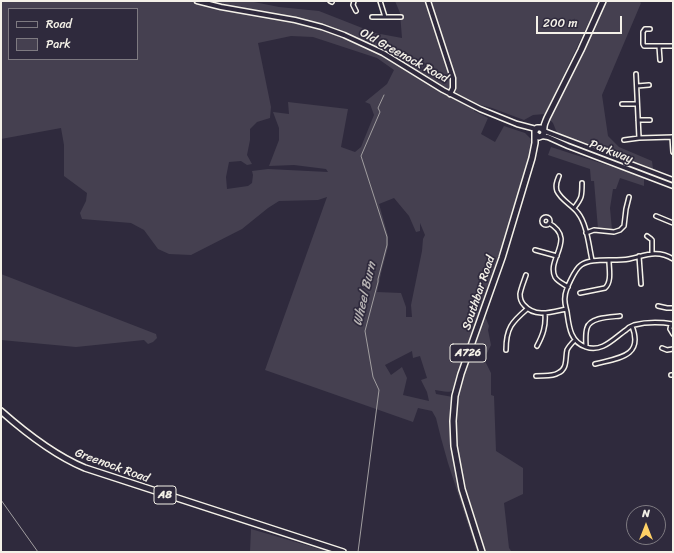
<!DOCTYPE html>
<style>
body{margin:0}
#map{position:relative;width:674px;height:553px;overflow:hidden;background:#2f2a3d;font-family:Sriracha,sans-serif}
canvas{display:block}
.frame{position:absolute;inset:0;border:2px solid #f4f1e8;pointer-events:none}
.legend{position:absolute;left:8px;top:8px;width:130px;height:52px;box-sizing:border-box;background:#2f2a3d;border:1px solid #7e7a81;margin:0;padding:5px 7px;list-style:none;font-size:12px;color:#f4f1e8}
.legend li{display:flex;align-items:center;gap:8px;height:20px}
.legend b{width:20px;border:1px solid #7e7a81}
.north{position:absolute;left:626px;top:505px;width:40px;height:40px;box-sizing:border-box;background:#2f2a3d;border:1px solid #7e7a81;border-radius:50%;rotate:0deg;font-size:11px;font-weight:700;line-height:16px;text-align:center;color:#f4f1e8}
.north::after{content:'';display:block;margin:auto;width:14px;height:18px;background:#ffd166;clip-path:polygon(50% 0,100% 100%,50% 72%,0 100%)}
.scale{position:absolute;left:536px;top:16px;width:86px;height:18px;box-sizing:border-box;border:2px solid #f4f1e8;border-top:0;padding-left:5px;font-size:12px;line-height:14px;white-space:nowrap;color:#f4f1e8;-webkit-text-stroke:3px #2f2a3d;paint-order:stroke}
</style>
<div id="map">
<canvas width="674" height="553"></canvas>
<div class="frame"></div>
<ul class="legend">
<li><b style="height:5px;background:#2f2a3d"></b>Road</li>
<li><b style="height:11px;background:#454050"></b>Park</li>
</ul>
<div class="north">N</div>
<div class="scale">200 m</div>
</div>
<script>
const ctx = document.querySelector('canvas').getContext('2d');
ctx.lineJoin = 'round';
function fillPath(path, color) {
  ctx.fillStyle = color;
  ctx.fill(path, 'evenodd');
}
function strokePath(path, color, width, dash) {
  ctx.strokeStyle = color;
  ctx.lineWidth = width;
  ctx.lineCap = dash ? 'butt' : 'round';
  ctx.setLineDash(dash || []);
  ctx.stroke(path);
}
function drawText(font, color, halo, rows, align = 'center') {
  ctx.font = font + ' Sriracha,sans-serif';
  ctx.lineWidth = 3.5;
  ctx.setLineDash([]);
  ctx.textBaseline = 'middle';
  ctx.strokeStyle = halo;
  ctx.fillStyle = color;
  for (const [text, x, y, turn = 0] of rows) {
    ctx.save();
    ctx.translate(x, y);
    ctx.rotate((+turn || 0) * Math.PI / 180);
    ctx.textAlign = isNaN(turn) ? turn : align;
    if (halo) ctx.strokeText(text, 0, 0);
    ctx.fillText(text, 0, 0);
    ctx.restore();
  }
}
const green = new Path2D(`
 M1,1H249L279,7L319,11L375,33L402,38L400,13L395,1H599L545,114L533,115L524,120L492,108L477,104L474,111L488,118L481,134L495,142L504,126L525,133L531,139L532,149C517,198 503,246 486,294C476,326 462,357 455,389C450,394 442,391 435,390L436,394L453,397L455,458L480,552H477L448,463L441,438L436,418L432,411L418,408L413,422L265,370L327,197L318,200L279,201L268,208L242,229L191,255L169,254L158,249L144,230L131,223L82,219L80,213L86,201L87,193L64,176V145L61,128L1,139ZM9,9H137V59H9ZM291,36L313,37L377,58L394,70L387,84L365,102L370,104L374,115L361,147L355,152L341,147L348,109L288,102L289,114L273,112L279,128V140L269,166L294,165L326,169L328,172L268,169L252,171L253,175L252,183L248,186L227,189L226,177L229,162L241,161L247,165L252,164L247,155L250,140V129L257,122L270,118L271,107L258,43ZM394,198L409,216L416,232L420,231V223L425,235L423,239L422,251L411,305L412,317H406V307L401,293L377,292L382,269L388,247V236L379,204ZM412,351L413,358L420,356L427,378L421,380L427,392L429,401L403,395L407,378L402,367L391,375L385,365Z
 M606,1H639L641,3L602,95L608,136L619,147L652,161L653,169L557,133L553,123L549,119L573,73Z
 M551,147L644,177V186L620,178L616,189H613L610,208L612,230L598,229L594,181H591L590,169L548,155Z
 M1,274L156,334L157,338L153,342L148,344L144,340L76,347L1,340Z
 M485,316L489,326L488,330L491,345L484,359L491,373V395L494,396L496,451L523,468V494L504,503L509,548L512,552H486C471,501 448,449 458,394C464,367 475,342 485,316Z
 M251,529L330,552H250Z`);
const stream = new Path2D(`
 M1,500L38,552
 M358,552L379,390L373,377L365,331L378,282V279L387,245V237L361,156L380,112L378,108L384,95`);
const minor = new Path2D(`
 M330,1L332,2
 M354,1L353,5L356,11
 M380,1L385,17H401
 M372,17H385
 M650,29H645L643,32V44L644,46H673
 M659,46L660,60
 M636,74L639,138
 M637,86L649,85
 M622,104H637
 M638,120H650
 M672,137L673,152
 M624,140L639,138L673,137
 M559,176C557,181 555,185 557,191C561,200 572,205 578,213C587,224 589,247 592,260
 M574,208C582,198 582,196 582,183
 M656,216L673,223
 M542 221a4 4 0 1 1 8 0a4 4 0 1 1-8 0Z
 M549,223C577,239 546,259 555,277C558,282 564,284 568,287
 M586,233L594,230L614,232L620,230L624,226L626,209L629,197
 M647,236L651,239L652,240V254
 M535,250L557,256
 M639,256L641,284
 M673,259C657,249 644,256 629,259C615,262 591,257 581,265C575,269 565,290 565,297C564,302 566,307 567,312C569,326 570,342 586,347C602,353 614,338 626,330C628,328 631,326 634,325C646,322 660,322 673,324
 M526,275C524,281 521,288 520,294C520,298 521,302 524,305C535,318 552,312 566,309
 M580,293L605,288C612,282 609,269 609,261
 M658,306L667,308H673
 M671,324L670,329L673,334
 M537,346C543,335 546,326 545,313
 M586,347C586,342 585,334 587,328C590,317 611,317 620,316
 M662,348L667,350L673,349
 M506,350C506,328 512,322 527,309
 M595,364C618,358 644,357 632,326
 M671,375H673
 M536,376C543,375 552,377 558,373C568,369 565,358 567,350C569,346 572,343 575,340`);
const tertiary = new Path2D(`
 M197,1L221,7L295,20L322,27L344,35L383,53L443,90L480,109L517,124L536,129
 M428,1L453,78V88L450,94
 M544,131L673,180
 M542,136L548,137L568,146L673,186`);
const primary = new Path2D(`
 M543,130L541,128H537L535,131V134L539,137C546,135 543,132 544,127C544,124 546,121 547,118L581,50L603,1
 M1,411C27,434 54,455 85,468L343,552
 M482,552L462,489L454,446L453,421L455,396L461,374L502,258L532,158L535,143V134`);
const shields = [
 [468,353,36],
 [165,495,22]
];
const shieldNames = [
 ["A726",468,353],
 ["A8",165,495]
];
const streetNames = [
 ["Old Greenock Road",404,56,29],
 ["Parkway",611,152,21],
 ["Southbar Road",479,293,-71],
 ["Greenock Road",112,466,20]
];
const waterNames = [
 ["Wheel Burn",365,294,-77]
];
fillPath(green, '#454050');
strokePath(stream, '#a19ea0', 1);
strokePath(minor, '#f4f1e8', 6);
strokePath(tertiary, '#f4f1e8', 7);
strokePath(primary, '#f4f1e8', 8);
strokePath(minor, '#2f2a3d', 3);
strokePath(tertiary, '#2f2a3d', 4);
strokePath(primary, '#2f2a3d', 5);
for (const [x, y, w] of shields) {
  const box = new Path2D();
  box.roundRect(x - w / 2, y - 9, w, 18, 3);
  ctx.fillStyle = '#2f2a3d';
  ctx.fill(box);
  strokePath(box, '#f4f1e8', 1);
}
drawText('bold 11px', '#f4f1e8', null, shieldNames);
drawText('12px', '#f4f1e8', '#2f2a3d', streetNames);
drawText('italic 13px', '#b6b2b2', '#2f2a3d', waterNames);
</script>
